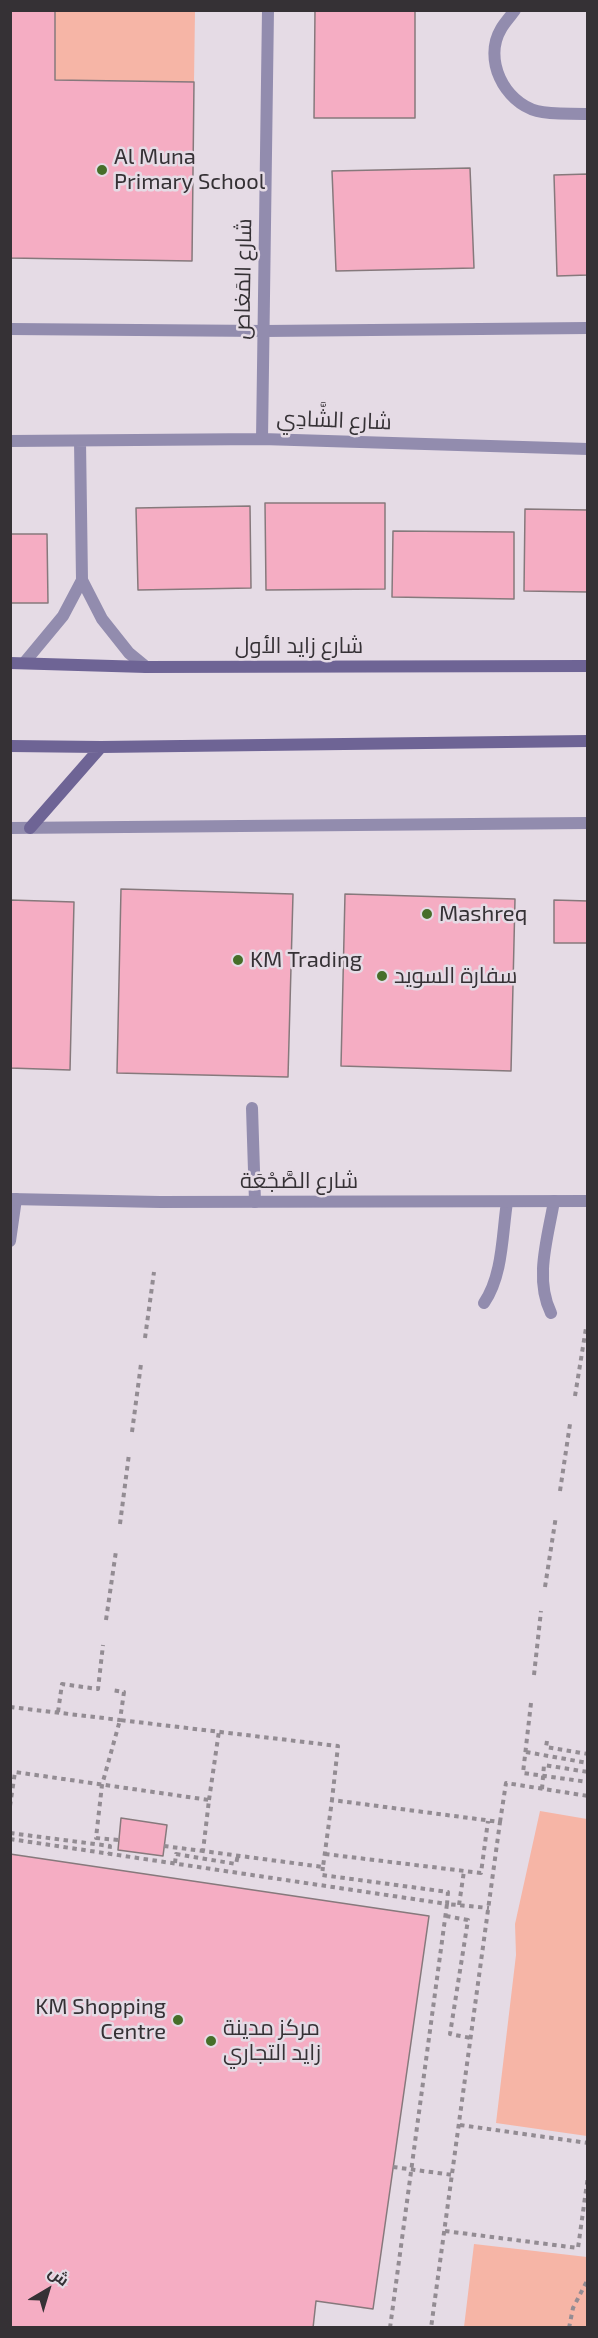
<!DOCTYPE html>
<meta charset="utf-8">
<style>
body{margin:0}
#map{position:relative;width:598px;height:2338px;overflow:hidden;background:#e5dbe5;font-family:"Exo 2",Cairo,sans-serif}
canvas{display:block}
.frame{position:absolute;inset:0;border:12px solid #353135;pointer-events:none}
.north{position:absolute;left:18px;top:2260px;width:60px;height:60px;-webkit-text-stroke:4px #e5dbe5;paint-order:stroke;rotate:38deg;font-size:16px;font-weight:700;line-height:24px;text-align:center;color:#353135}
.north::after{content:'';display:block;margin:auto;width:21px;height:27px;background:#353135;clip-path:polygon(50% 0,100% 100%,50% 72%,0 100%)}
</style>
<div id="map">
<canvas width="598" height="2338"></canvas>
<div class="frame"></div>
<div class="north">ش</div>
</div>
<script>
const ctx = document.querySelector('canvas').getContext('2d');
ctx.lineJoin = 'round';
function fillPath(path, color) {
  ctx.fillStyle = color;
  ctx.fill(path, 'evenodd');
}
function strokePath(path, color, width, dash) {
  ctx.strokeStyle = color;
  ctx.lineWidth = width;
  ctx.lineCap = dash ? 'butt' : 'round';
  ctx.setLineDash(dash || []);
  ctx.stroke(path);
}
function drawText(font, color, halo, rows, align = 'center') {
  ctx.font = font + ' "Exo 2",Cairo,sans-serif';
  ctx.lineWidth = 5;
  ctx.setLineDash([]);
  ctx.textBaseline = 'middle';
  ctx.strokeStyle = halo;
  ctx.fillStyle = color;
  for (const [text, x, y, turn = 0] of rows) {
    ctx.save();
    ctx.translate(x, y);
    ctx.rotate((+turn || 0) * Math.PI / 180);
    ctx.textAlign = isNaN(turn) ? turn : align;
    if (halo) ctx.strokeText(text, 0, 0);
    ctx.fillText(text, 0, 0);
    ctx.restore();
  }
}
const green = new Path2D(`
 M55,11H195L194,82L55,80Z
 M540,1811L587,1819V2136L496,2123L516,1955L515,1924Z
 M474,2244L587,2257V2327H464Z`);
const building = new Path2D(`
 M10,10H55V80L194,82L192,261L10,258Z
 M315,10H415V118H314Z
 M470,168L474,268L336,271L332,171Z
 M588,174V275L557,276L554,175Z
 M265,503H385V589L266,590Z
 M250,506L251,588L138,590L136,508Z
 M525,509L588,510V592L524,591Z
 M393,531L514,532V599L392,597Z
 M10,534H47L48,603H10Z
 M121,889L293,894L288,1077L117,1073Z
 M345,894L515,899L511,1071L341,1066Z
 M10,900L74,902L70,1070L10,1068Z
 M554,900L588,901V943H554Z
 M121,1818L167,1825L163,1856L118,1850Z
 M10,1854L429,1916L373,2309L316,2301L313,2328H10Z`);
const path = new Path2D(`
 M145,1338L154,1272
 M575,1396L586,1328
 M132,1432L141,1364
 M560,1491L570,1424
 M120,1524L129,1454
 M545,1587L556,1516
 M106,1620L116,1551
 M534,1675L541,1611
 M531,1703L523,1773L588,1782
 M10,1707L120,1720L124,1692L111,1690
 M58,1712L62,1684L98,1689L103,1645
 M547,1741L546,1747L588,1754
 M526,1752L588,1763
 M542,1789L544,1765L588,1772
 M209,1800L219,1731
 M10,1806L15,1772L209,1800L203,1851L323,1867L332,1800
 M500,1822L506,1783L588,1796
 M10,1833L110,1846L109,1854
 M10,1839L447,1904L448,1892L322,1875L323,1867
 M118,1840L96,1838L102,1785L120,1720L338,1746L332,1800L500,1822L431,2328
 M164,1846L203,1851
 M325,1854L481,1873L488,1821
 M175,1863L176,1854L236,1864L238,1855
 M459,1905L464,1871
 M446,1916L468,1920L450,2034L471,2038
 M460,2125L588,2143
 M393,2167L453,2175
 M445,2231L578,2248L588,2176
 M390,2328L447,1904L489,1908
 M569,2328L573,2308L588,2279`);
const lane = new Path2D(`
 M10,329L264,331L588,328
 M10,828L588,823
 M252,1108L255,1202
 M10,1241L16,1199
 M484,1303C503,1275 502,1235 507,1202
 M551,1313C534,1279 548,1237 554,1201`);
const street = new Path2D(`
 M515,10C511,16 505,22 501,29C483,59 504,102 537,111C552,115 572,113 588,114
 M262,439L268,10
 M10,441L262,439L588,449
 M80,441L82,580L102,619L129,653L146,667
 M24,663L63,616L82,580
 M10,1199L160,1202L588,1201`);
const secondary = new Path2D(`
 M10,663L146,667L588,666
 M10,746L101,747L588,741
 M30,828L101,747`);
const markers = [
 [102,170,6,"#466e29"],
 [427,914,6,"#466e29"],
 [238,960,6,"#466e29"],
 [382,976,6,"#466e29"],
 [178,2020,6,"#466e29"],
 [211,2041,6,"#466e29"]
];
const poiNames = [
 ["Al Muna",114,157],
 ["Primary School",114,182],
 ["Mashreq",439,914],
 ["KM Trading",250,960],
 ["سفارة السويد",394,976],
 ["KM Shopping",166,2007,"right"],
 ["Centre",166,2032,"right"],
 ["مركز مدينة",223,2028],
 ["زايد التجاري",223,2053]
];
const streetNames = [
 ["شارع المَغاص",243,279,-89],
 ["شارع الشَّادِي",334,420,2],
 ["شارع زايد الأول",299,646],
 ["شارع الصَّجْعَة",299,1181]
];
fillPath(green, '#f6b5a6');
fillPath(building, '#f5adc3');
strokePath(building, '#86797c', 1.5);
strokePath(path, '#938c93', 4, [4.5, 4.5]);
strokePath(lane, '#928cae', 12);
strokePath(street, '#928cae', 12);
strokePath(secondary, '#6e6495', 12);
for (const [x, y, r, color] of markers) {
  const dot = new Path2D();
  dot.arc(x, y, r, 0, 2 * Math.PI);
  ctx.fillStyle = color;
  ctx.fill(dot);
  strokePath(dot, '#e5dbe5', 2);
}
drawText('22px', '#353135', '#e5dbe5', poiNames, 'left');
drawText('22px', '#353135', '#e5dbe5', streetNames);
</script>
